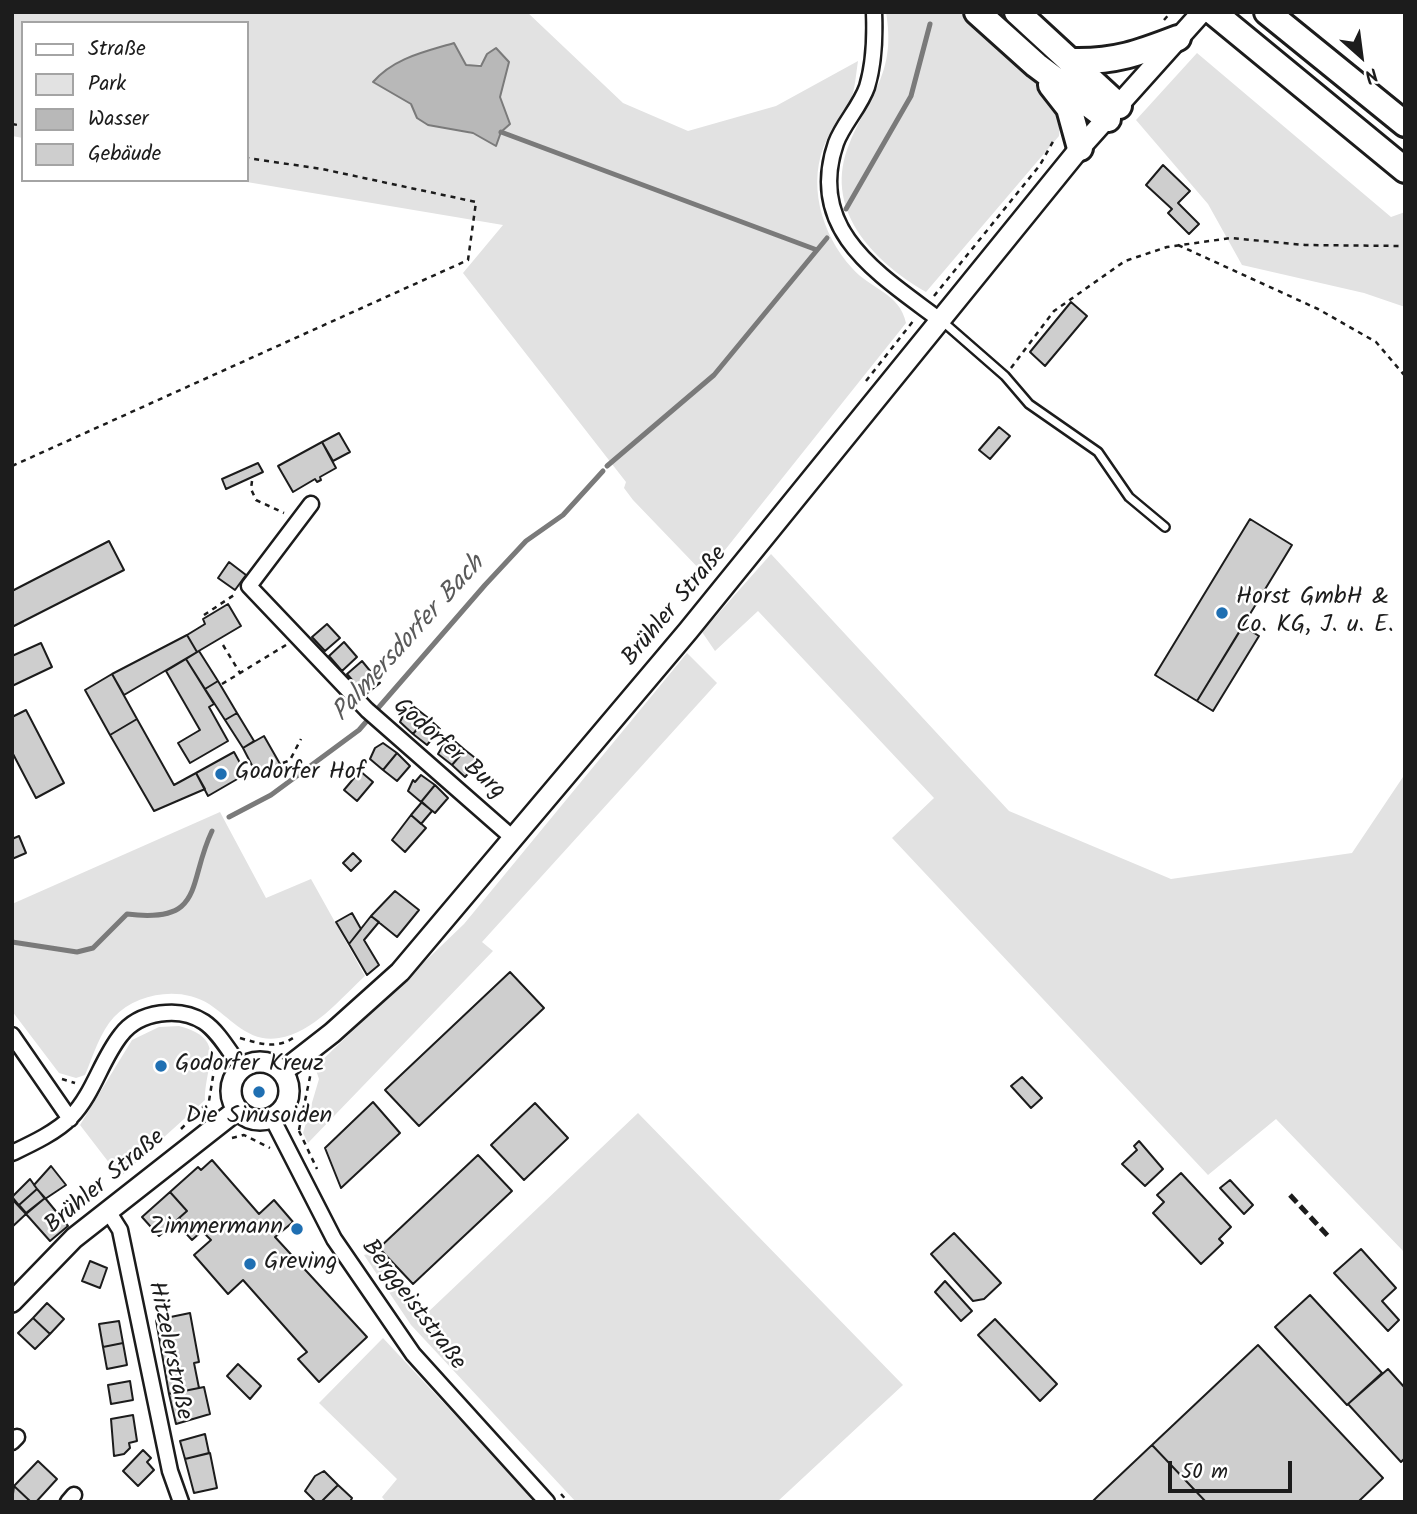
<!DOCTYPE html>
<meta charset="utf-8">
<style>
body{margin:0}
#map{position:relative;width:1417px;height:1514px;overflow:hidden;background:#fff;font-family:Kalam,sans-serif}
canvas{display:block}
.frame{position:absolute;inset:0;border:14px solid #1c1c1c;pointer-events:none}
.legend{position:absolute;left:21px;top:21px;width:228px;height:161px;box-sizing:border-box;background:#fff;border:2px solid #a4a4a4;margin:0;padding:9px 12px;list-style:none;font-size:21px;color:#1c1c1c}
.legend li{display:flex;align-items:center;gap:14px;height:35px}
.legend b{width:35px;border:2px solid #a4a4a4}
.north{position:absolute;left:1326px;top:21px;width:70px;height:70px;-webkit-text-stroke:5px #fff;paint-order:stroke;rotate:152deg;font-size:19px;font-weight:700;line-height:28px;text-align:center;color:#1c1c1c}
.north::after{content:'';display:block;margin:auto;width:24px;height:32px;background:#1c1c1c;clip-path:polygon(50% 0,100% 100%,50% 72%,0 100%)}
.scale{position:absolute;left:1168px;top:1461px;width:124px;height:32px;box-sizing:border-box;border:4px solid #1c1c1c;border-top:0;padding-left:9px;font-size:21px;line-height:24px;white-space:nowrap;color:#1c1c1c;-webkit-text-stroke:5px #fff;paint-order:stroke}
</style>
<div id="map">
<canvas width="1417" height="1514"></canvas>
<div class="frame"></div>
<ul class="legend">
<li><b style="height:9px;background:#fff"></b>Straße</li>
<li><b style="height:19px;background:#e2e2e2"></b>Park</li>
<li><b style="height:19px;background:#b8b8b8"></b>Wasser</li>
<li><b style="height:19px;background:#cecece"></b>Gebäude</li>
</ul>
<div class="north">N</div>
<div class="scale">50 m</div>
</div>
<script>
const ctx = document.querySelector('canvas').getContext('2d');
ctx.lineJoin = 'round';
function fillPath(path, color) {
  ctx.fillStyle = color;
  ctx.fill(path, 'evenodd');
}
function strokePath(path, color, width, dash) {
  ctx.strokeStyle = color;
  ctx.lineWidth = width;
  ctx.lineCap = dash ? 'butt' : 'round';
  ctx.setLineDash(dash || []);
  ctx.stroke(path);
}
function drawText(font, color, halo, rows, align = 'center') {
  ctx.font = font + ' Kalam,sans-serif';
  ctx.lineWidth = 5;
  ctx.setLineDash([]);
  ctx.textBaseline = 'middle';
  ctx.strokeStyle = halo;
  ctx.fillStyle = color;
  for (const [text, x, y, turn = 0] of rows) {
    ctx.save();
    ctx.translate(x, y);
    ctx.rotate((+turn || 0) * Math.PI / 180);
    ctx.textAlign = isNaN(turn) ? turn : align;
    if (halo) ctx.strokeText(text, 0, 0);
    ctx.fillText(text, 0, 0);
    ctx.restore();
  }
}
const green = new Path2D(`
 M12,12H527L623,103L688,131L776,106L858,61C856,74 855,90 850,103C844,115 834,126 827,139C806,182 821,234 852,268C870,289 900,293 906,323L705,575L633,500L624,488L626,482L463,273L503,225L235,180H247V23H23V138L12,136ZM509,62L500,97L510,124L501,132L496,146C487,141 479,135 469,133C445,125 422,130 411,104L466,65Z
 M886,12H966L1061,104L1059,136L926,292C873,261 821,209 850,142C872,91 896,72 886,12Z
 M1197,53L1391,217L1405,212V307L1364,293L1242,265L1208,204L1136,120Z
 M771,554L1009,811L1171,879L1352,853L1405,774V1253L1276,1119L1208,1175L892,838L934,798L758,611L715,651L702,632Z
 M687,653L717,683L482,942L493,951L308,1143L303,1133L319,1079L315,1067L464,924Z
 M220,812L266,898L311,879L365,976C341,998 313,1033 279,1038C248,1043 232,1019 209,1004C180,986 137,993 114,1017C100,1032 93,1056 85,1075L76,1078L59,1073L12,1011V904Z
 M179,1026C228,1039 205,1064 205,1100L120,1177L80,1125L132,1040L159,1027Z
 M638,1113L903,1385L777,1502H576L411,1325L364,1255L371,1253L426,1314Z
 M383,1338L536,1502H386L382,1497L397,1479L319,1403Z`);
const water = new Path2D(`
 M454,43L466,65L481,66L487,54L496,48L509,62L500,97L510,124L501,132L496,146L473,133L428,125L417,118L411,104L373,82C394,58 424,52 454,43Z`);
const stream = new Path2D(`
 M501,132L817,250
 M846,209L911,96L930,24
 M607,466L714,375L827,238
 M229,817L271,795L359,730L485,585L526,541L563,515L603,471
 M12,942L77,952L93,948L127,914C206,924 187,883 212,831`);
const building = new Path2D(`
 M1163,165L1190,191L1178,203L1199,224L1189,234L1168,213L1172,209L1146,185Z
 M1071,302L1087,316L1045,366L1030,352Z
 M999,427L1010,436L990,459L979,450Z
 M339,433L350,452L333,461L322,442Z
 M322,442L336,468L320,477L321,480L317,482L315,479L293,492L278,466Z
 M258,463L263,472L226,489L222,479Z
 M1250,519L1292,545L1197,701L1155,675Z
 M109,541L124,570L12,627V591Z
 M229,562L246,575L235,590L218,578Z
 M228,604L241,626L197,652L187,635L205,624L203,619Z
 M327,624L340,638L325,651L312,637Z
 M1243,626L1259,636L1213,711L1197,701Z
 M187,635L197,652L124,695L112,674Z
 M344,642L357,657L342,671L329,656Z
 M41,643L52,667L12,686V656Z
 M199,651L218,681L205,689L186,659Z
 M186,659L214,704L209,707L228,741L190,763L178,743L200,730L166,671Z
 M362,661L380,683L365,695L347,674Z
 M112,674L137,719L110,735L85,690Z
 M218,681L237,713L225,720L205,689Z
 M413,706L427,717L413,734L400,722L406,710L408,712Z
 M26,710L64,783L36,798L12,752V717Z
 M237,713L254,741L243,748L225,720Z
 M427,717L440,729L427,745L413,734Z
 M137,719L174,785L196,773L205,789L154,811L110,735Z
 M264,736L280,764L264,778L258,777L243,748Z
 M451,738L465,750L452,765L438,754L445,742L447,744Z
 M383,743L397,753L383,770L370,759L375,748Z
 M465,750L479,761L465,777L452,765Z
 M234,752L246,774L208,796L196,773Z
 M397,753L410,766L397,781L383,770Z
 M360,771L373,782L357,801L344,790Z
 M421,775L435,785L421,802L408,791L413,780L415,782Z
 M435,785L448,798L435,813L421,802Z
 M422,802L432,811L421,824L411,815Z
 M411,815L426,828L405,852L392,840Z
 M19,836L26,853L12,859V839Z
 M353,853L361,861L351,871L343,863Z
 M395,891L419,910L397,937L371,916Z
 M352,913L361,929L349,944L336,922Z
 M371,916L379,922L364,940L379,965L367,975L349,944Z
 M510,972L544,1008L419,1126L385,1090Z
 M1022,1077L1042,1098L1031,1108L1011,1086Z
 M373,1102L400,1133L341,1188L325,1148Z
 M535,1103L568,1138L524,1180L491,1145Z
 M1139,1141L1163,1169L1145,1186L1122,1164L1137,1150L1134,1146Z
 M478,1155L512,1191L413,1284L379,1248Z
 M212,1160L259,1214L274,1200L293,1222L275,1237L367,1337L319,1382L298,1359L307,1352L243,1280L228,1294L194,1255L211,1240L202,1231L192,1240L180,1227L184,1224L179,1218L187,1211L170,1192L198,1167L201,1170Z
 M51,1166L66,1185L45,1199L34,1185Z
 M1181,1173L1231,1227L1219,1239L1223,1243L1201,1264L1153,1213L1164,1202L1157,1195Z
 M30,1179L37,1189L19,1205L26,1214L12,1197Z
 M1230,1180L1253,1205L1244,1214L1220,1188Z
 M37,1189L45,1198L26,1213L19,1205Z
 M170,1192L187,1211L159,1236L142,1217Z
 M45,1198L68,1226L50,1241L26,1214Z
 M12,1199L26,1214L12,1227Z
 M954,1233L1001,1283L984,1299L973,1301L931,1254Z
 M1361,1249L1396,1288L1382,1301L1399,1320L1388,1331L1334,1273Z
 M90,1261L107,1268L100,1288L82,1281Z
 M945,1281L972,1311L961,1321L935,1292Z
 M1310,1295L1382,1373L1347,1405L1275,1327Z
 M47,1303L64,1319L50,1334L33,1318Z
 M190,1313L199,1362L194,1363L199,1388L169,1394L156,1320Z
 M33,1318L50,1334L35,1349L18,1333Z
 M995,1319L1057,1384L1040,1401L978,1335Z
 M119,1321L123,1343L103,1347L99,1324Z
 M123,1343L127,1365L107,1369L103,1347Z
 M1258,1345L1383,1478L1358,1502H1206L1152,1445Z
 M238,1364L261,1386L250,1399L227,1376Z
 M1388,1369L1405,1388V1458L1401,1462L1348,1404Z
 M130,1381L133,1400L111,1404L108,1385Z
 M204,1387L210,1414L176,1424L169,1394Z
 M133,1415L137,1441L129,1443L130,1448L124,1454L114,1456L111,1419Z
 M205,1434L209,1453L185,1459L180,1441Z
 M1152,1445L1206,1502H1092L1098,1496Z
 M143,1450L151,1458L147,1462L154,1470L138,1486L123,1471Z
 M210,1453L217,1488L194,1493L185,1459Z
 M38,1461L57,1479L36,1502H31L14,1486Z
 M324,1471L338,1485L321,1502H316L305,1491L315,1476Z
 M338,1485L352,1498L350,1502H321Z
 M14,1486L31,1502H12Z`);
const path = new Path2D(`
 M1164,20L1171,12
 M12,124L23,126
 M1178,245L1318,309L1376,342L1405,376
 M934,296L1040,165L1055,138
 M1011,368L1054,311L1125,261L1167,247L1231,238L1305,245L1405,246
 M866,381L914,320
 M12,466L468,260L476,202L322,169L247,158
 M252,481L251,489L256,500L284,513
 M204,615L237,593
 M223,645L240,673
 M222,684L286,645
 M283,763L290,760L301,739
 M240,1038C261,1044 277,1050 296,1036
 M62,1079L75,1083
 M181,1129L209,1101L216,1058
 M299,1130L311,1072
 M299,1131L317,1169
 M232,1138L244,1135L270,1148
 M561,1494L568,1502`);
const lane = new Path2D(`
 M942,321L1005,376L1029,404L1098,452L1129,497L1165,527`);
const street = new Path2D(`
 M874,12C875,36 874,64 867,87C860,107 843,124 836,143C805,232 882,276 941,321
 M311,504L249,586L367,710L514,839
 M12,1035L70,1119
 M272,1118L334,1239L413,1354L547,1502
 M12,1153C31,1144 57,1132 71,1117C94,1093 101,1060 121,1035C139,1011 180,1006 204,1022C219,1032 230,1053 241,1067
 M108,1211L120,1230L170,1471L181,1502
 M12,1442L17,1437
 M68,1502L74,1495`);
const secondary = new Path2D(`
 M231 1091a29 29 0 1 1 58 0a29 29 0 1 1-58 0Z
 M282,1072L332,1033L400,972L688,631L1080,148L1202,12
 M12,1302L74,1238L237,1110`);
const highway = new Path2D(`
 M977,12L1036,65L1108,119
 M1017,12L1119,106
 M1213,12L1405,170
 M1267,12L1405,124
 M1073,61C1115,62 1139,53 1178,38
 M1051,85L1069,108L1080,148`);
const rail = new Path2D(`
 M1290,1195L1328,1236`);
const markers = [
 [1222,613,7,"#1f6fb2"],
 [221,774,7,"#1f6fb2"],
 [161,1066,7,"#1f6fb2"],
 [259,1092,7,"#1f6fb2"],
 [297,1229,7,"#1f6fb2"],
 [250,1264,7,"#1f6fb2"]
];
const poiNames = [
 ["Horst GmbH &",1236,599],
 ["Co. KG, J. u. E.",1236,627],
 ["Godorfer Hof",235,774],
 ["Godorfer Kreuz",175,1066],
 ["Die Sinusoiden",259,1118,"center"],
 ["Zimmermann",283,1229,"right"],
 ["Greving",264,1264]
];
const streetNames = [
 ["Brühler Straße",676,607,-50],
 ["Godorfer Burg",448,750,41],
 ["Brühler Straße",106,1183,-40],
 ["Berggeiststraße",412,1306,53],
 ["Hitzelerstraße",168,1351,78]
];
const waterNames = [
 ["Palmersdorfer Bach",410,640,-48]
];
fillPath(green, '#e2e2e2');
fillPath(water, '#b8b8b8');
strokePath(water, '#7a7a7a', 2);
strokePath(stream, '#7a7a7a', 5);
fillPath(building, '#cecece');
strokePath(building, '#1c1c1c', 2);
strokePath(lane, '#1c1c1c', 12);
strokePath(street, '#1c1c1c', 19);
strokePath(secondary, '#1c1c1c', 24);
strokePath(highway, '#1c1c1c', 30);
strokePath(path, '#1c1c1c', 2.5, [5, 5]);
strokePath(lane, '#fff', 7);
strokePath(street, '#fff', 14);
strokePath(secondary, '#fff', 19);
strokePath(highway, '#fff', 24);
strokePath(rail, '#1c1c1c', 5, [10, 5]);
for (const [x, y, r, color] of markers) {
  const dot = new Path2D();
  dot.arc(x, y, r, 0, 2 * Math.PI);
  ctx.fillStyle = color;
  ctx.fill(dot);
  strokePath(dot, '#fff', 2.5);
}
drawText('24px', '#1c1c1c', '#fff', poiNames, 'left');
drawText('24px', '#1c1c1c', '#fff', streetNames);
drawText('italic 26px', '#5a5a5a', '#fff', waterNames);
</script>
